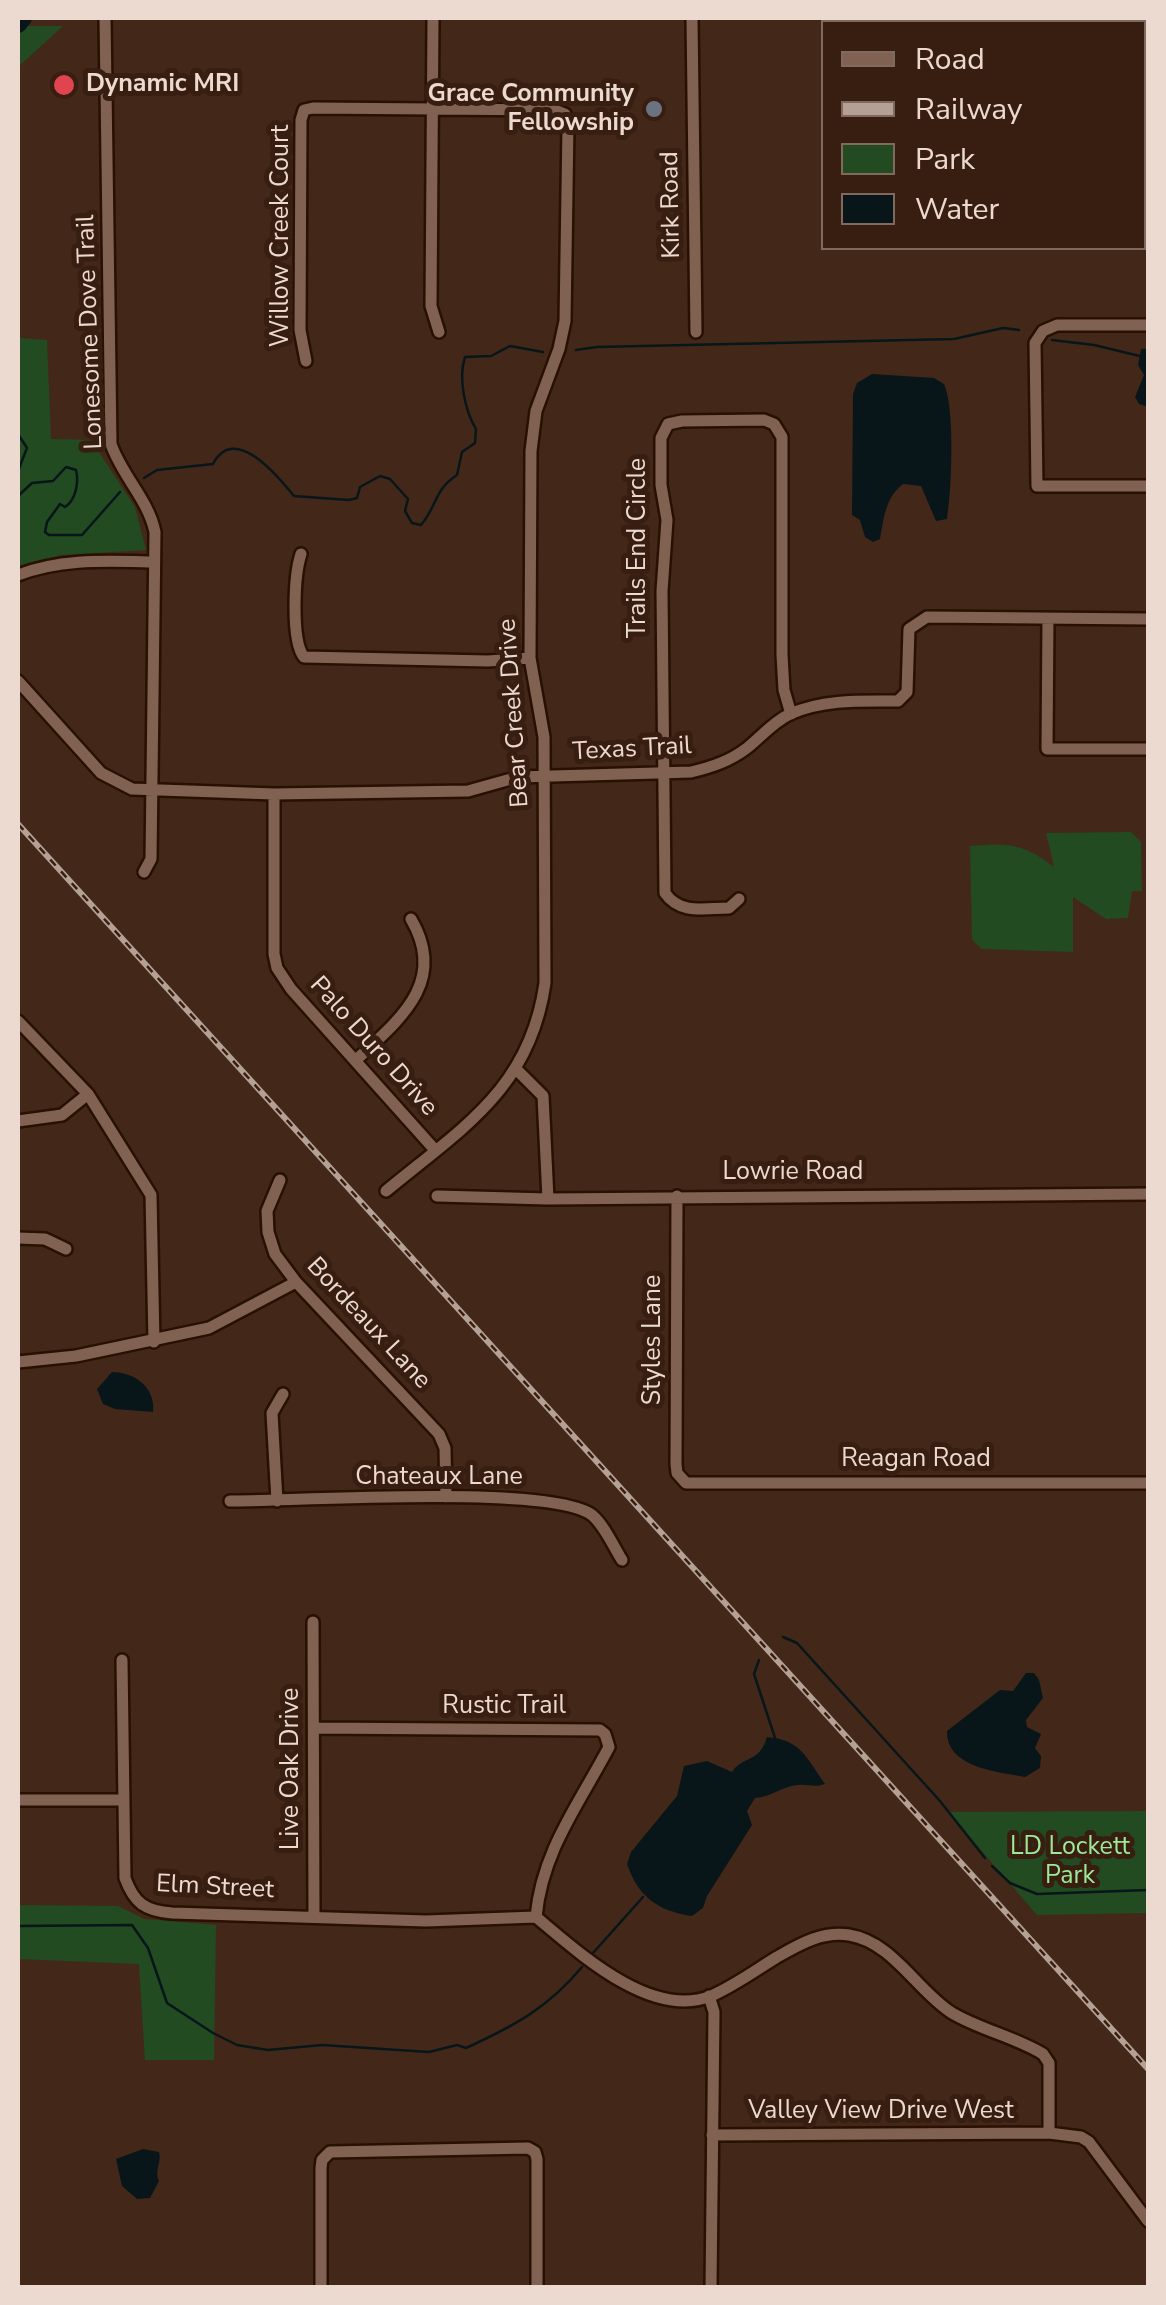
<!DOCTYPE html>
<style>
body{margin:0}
#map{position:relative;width:1166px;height:2305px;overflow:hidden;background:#432819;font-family:"Nunito Sans",sans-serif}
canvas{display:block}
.frame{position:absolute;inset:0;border:20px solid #ecdad1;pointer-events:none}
.legend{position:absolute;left:821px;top:20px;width:325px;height:230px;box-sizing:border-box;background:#381e10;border:2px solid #80695d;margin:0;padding:12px 18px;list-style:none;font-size:30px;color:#ecdad1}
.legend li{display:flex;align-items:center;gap:20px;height:50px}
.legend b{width:50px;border:2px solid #80695d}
</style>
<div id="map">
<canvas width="1166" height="2305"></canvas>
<div class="frame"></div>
<ul class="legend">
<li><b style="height:12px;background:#816252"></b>Road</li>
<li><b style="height:12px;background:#b5a095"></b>Railway</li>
<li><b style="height:28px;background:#224b21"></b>Park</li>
<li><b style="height:28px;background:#081619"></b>Water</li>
</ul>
</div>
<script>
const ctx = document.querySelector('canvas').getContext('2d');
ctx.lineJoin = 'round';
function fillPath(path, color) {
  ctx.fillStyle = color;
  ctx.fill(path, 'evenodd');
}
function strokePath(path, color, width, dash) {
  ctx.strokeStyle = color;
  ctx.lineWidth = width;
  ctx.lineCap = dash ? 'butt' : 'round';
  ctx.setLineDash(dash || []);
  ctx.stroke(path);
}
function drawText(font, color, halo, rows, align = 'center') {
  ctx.font = font + ' "Nunito Sans",sans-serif';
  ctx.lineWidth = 10;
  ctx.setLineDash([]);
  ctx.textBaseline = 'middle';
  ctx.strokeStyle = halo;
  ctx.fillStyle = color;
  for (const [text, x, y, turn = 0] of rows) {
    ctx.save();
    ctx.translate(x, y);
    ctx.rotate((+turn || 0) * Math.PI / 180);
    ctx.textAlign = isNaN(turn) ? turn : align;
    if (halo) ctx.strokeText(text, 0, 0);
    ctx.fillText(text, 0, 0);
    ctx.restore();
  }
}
const green = new Path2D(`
 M18,26H63L18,67Z
 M18,338L47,340L51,439L91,440L135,507L146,550L61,555L18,566Z
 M1131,832L1141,842L1142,891H1132L1128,918L1106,919L1073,897V952L982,949L972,940L970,846C1008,843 1024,843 1054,867L1046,833Z
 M1148,1811V1913L1037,1915L948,1812Z
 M18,1905L118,1906L144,1919L216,1925L214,2060H145L139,1964L18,1959Z`);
const water = new Path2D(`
 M1141,349H1148V407L1139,404L1135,397L1144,375L1138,365Z
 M872,374L934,378L944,384C955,408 952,490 947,519L936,521L921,486L903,484C885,498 884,518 880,539L873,542L865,537L860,520L852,515L853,394L857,383Z
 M112,1372C135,1372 156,1388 153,1412L115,1409L103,1404L97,1389Z
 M1026,1673H1034L1039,1680L1043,1698L1026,1720L1027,1727L1041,1734L1035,1748L1041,1756L1040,1768L1025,1777C999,1772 946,1768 947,1731L1000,1690L1013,1691Z
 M767,1737C802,1740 807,1759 825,1784C814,1788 809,1784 798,1785C783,1786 771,1797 755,1798L747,1811L752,1825L707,1896L703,1908L692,1916C657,1911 638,1896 627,1864L631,1852L677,1796L684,1766L707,1761L732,1772C743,1755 759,1764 767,1737Z
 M143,2149L159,2152C162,2163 154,2170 159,2181L150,2198L137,2199L122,2186L116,2159Z`);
const stream = new Path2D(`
 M1052,340L1094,345L1148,358
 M576,350L597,347L954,339L1003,328L1019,330
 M18,434L27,448L18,471
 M144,478L157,470L213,464C234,423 277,475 294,496L349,500L357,498L360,487L380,476L390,479L408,499L405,511L412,523L421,525C438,505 433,491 457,475L462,452L475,443L476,429C465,411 458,378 465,357L491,356L510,346L543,352
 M18,496L32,483L53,481L66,467L76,470C79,482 76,500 65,507L60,504L47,522L45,532L49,535H82L120,492
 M783,1637L797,1643L940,1801L985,1858
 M759,1660L754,1674L775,1738
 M992,1866L1010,1883L1037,1894L1148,1890
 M18,1926L132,1925L148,1948L167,2003L213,2033L237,2045L268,2050L322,2045L429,2052L457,2045L466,2048C514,2026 548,2008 582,1967
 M593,1953L643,1897`);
const river = new Path2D(`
 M18,24L23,18`);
const minor = new Path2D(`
 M105,18L111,444C122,476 148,499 155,532L151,859L144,872
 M433,18L431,306L439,332
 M692,18L696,332
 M1148,325H1057L1043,331L1035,343L1037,486H1148
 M306,361L300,330L301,120L304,110L313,108L555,110L565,114L568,125L565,321L559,349L536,411L531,451L530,658L544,737L545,983C530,1089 462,1128 386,1191
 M301,554C294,575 291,641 304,657L488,661L530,658
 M18,575C61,558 108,561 154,562
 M1048,619L1047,749H1148
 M18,681L101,773L132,789L274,794L468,791L518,777L691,772C712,767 730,761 747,748C762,736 773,722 790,714C824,699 862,701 898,701L907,692L909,629L927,617L1148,619
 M274,794V954L277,968L291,989L435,1150
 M739,899L729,908C705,908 680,915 665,893L662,591L667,520L661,485V438L668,424L682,421L764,420L774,424L782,437V655L784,690L791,714
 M18,1021L88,1094L151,1195L154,1342
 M356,1060C400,1019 448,982 411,919
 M517,1070L543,1096L548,1199
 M18,1121L62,1115L88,1094
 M280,1180L267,1211L268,1232L275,1254L296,1282L439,1434L445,1448L446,1497
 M437,1196L548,1199L1148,1194
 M677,1196L676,1464L677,1473L686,1483H1148
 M18,1238L45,1239L66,1249
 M18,1362L76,1356L209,1328L296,1282
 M230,1501C294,1501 551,1484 592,1515C605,1526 613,1546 622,1560
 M277,1501L272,1413L283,1394
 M313,1622L314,1916
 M122,1660L125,1878C134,1903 145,1911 172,1913L426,1921L536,1917
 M314,1728L600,1730L605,1734L609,1747C579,1804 542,1851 536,1917C578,1952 651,2020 711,1996C734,1986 756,1970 777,1957C800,1944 822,1931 849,1935C893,1942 917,1991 952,2013C981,2030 1015,2037 1043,2054L1049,2063V2133
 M18,1800H123
 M709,1996L714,2012L711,2288
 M712,2135L1049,2133L1081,2137L1089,2142L1148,2221
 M321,2288V2168L322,2160L330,2152L528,2148L535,2152L537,2159V2288`);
const rail = new Path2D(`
 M18,824L1148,2069`);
const markers = [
 [64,85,12,"#e0444e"],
 [654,109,10,"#6b7280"]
];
const poiNames = [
 ["Dynamic MRI",86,85],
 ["Grace Community",634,95,"right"],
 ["Fellowship",634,124,"right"]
];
const streetNames = [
 ["Kirk Road",672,205,-91],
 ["Willow Creek Court",282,236,-90],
 ["Lonesome Dove Trail",91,332,-92],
 ["Trails End Circle",639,548,-90],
 ["Bear Creek Drive",515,713,-94],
 ["Texas Trail",632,750,-3],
 ["Palo Duro Drive",373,1047,48],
 ["Lowrie Road",793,1173],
 ["Bordeaux Lane",368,1324,47],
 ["Styles Lane",654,1340,-90],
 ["Reagan Road",916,1460],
 ["Chateaux Lane",439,1478],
 ["Rustic Trail",504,1707],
 ["Live Oak Drive",292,1769,-90],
 ["Elm Street",215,1888,3],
 ["Valley View Drive West",881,2112]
];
const parkNames = [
 ["LD Lockett",1070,1848],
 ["Park",1070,1877]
];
fillPath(green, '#224b21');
fillPath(water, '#081619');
strokePath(stream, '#081619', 2.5);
strokePath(river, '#081619', 18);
strokePath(minor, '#281003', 16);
strokePath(minor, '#816252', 11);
strokePath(rail, '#b5a095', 6);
strokePath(rail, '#381e10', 2.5, [8]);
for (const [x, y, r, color] of markers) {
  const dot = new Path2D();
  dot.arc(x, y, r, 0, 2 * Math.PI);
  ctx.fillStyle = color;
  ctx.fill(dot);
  strokePath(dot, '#381e10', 4);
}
drawText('bold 25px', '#ecdad1', '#381e10', poiNames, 'left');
drawText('25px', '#ecdad1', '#381e10', streetNames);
drawText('25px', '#9ce997', '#381e10', parkNames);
</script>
